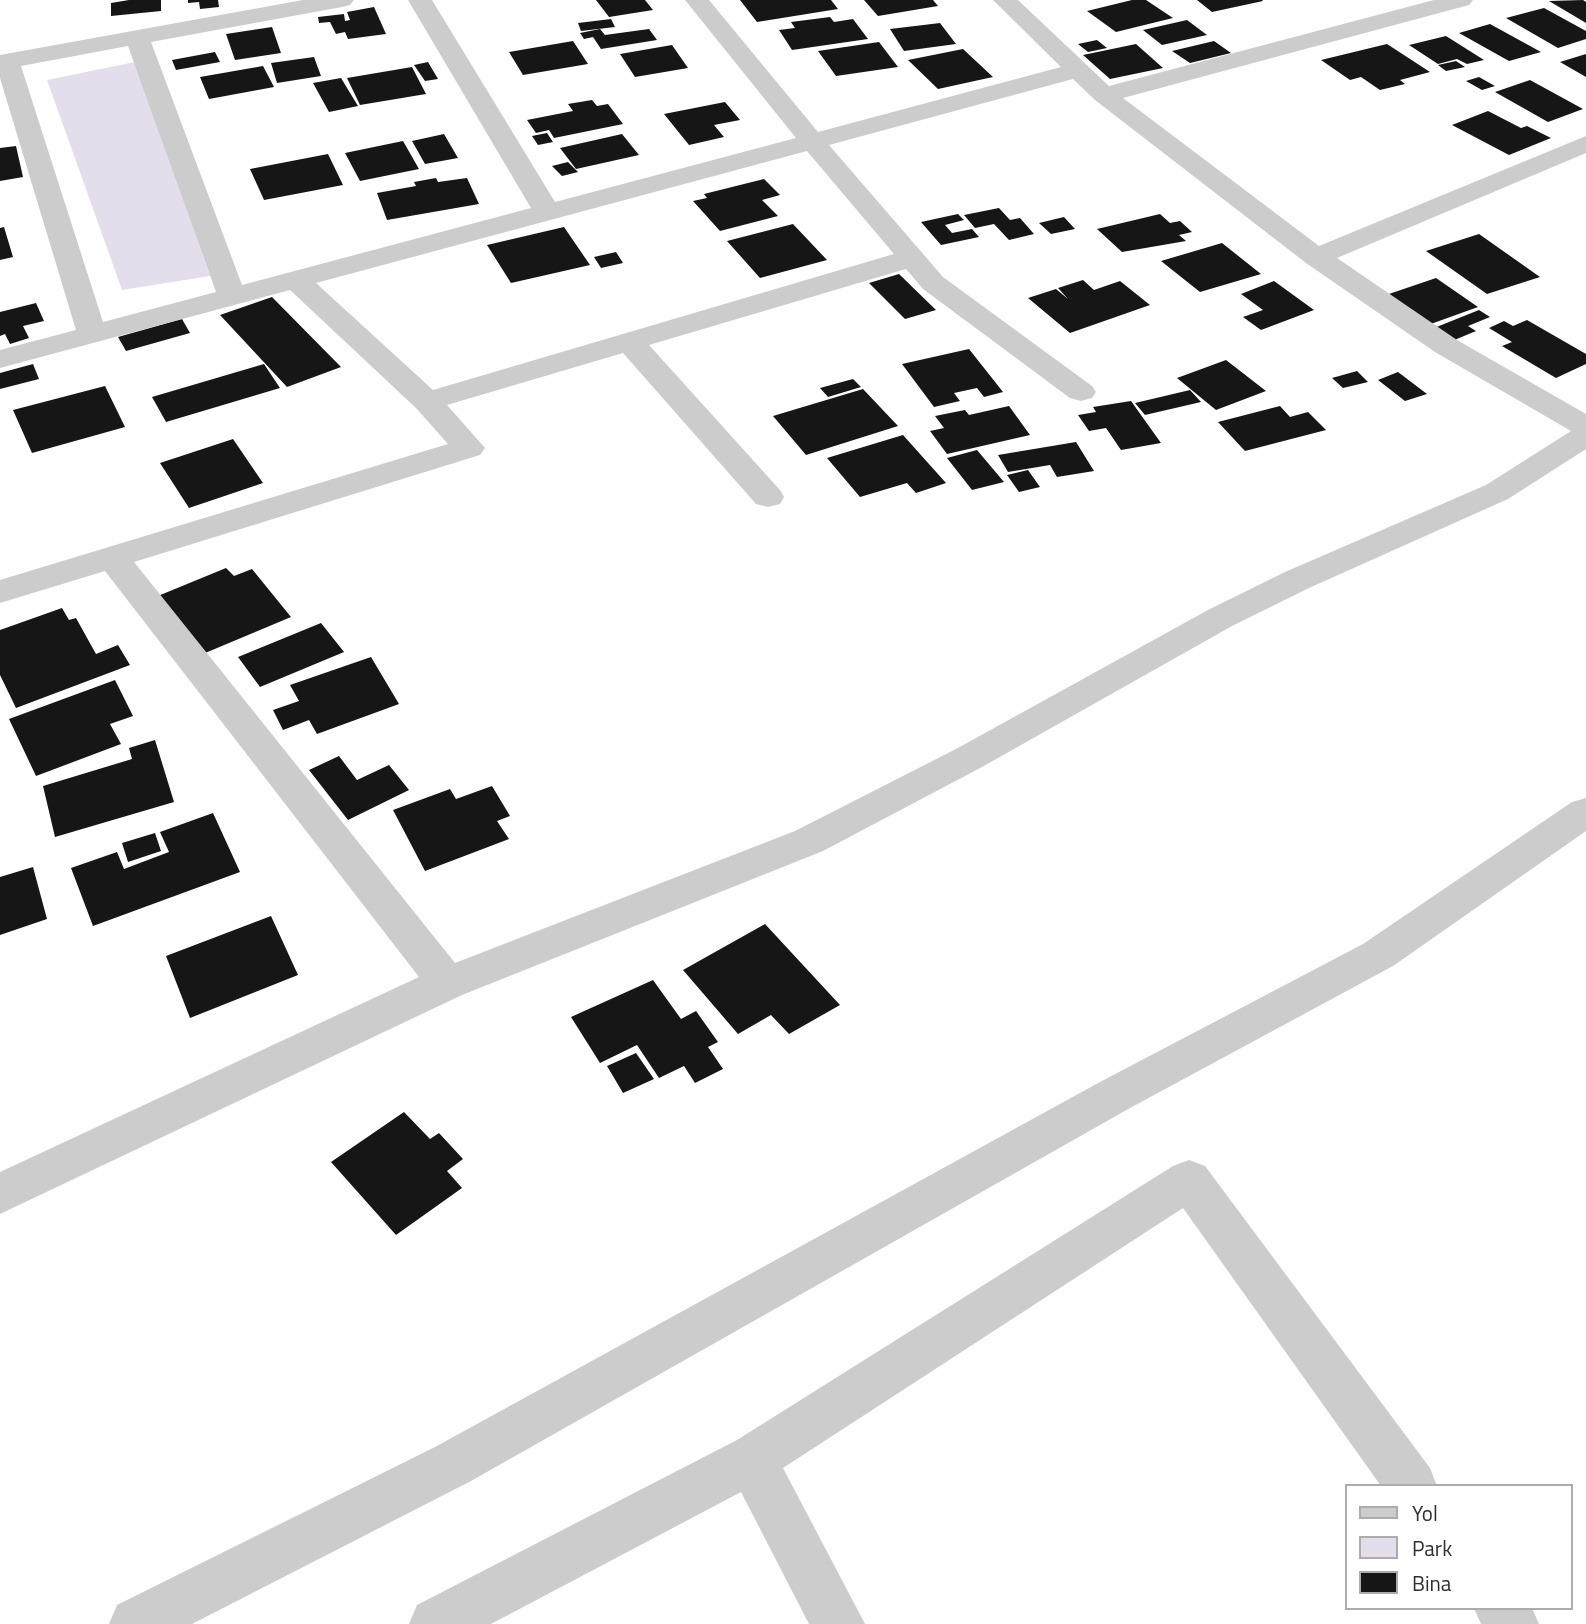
<!DOCTYPE html>
<style>
body{margin:0}
#map{position:relative;width:1586px;height:1624px;overflow:hidden;background:#fff;font-family:"Titillium Web",sans-serif}
canvas{display:block}
.legend{position:absolute;left:1345px;top:1484px;width:228px;height:126px;box-sizing:border-box;background:#fff;border:2px solid #acacac;margin:0;padding:9px 12px;list-style:none;font-size:21px;color:#2f2f2f}
.legend li{display:flex;align-items:center;gap:14px;height:35px}
.legend b{width:35px;border:2px solid #acacac}
</style>
<div id="map">
<canvas width="1586" height="1624"></canvas>
<ul class="legend">
<li><b style="height:9px;background:#ccc"></b>Yol</li>
<li><b style="height:19px;background:#e4ddeb"></b>Park</li>
<li><b style="height:19px;background:#161616"></b>Bina</li>
</ul>
</div>
<script>
const ctx = document.querySelector('canvas').getContext('2d');
ctx.lineJoin = 'round';
function fillPath(path, color) {
  ctx.fillStyle = color;
  ctx.fill(path, 'evenodd');
}
const green = new Path2D(`
 M135,62L210,276L122,290L47,80Z`);
const building = new Path2D(`
 M129,0H161V11L111,16V3Z
 M188,0H218L219,7L200,9L199,2L188,3Z
 M596,0H645L653,10L609,17Z
 M740,0H831L838,9L757,22Z
 M864,0H933L938,6L878,16Z
 M1132,0H1146L1173,18L1116,32L1087,11Z
 M1197,0H1262L1263,1L1212,12Z
 M1583,0L1586,2V23L1549,1Z
 M374,7L386,34L348,39L345,32L336,34L330,22L319,23L318,17L344,14L345,21L350,20L347,12Z
 M1544,8L1586,31V39L1558,48L1506,18Z
 M830,17L834,22L853,19L868,39L792,50L779,30L795,28L791,22Z
 M611,19L615,27L581,31L578,23Z
 M1187,20L1207,35L1162,45L1143,30Z
 M940,23L956,44L904,51L890,29Z
 M1490,24L1541,52L1509,61L1459,33Z
 M272,27L281,53L235,60L226,34Z
 M600,29L605,35L649,29L657,40L601,49L593,37L584,39L580,33Z
 M1446,36L1484,60L1467,64L1457,59L1438,64L1409,45Z
 M1097,40L1107,48L1088,52L1078,44Z
 M573,41L588,64L523,75L509,52Z
 M1214,41L1231,53L1190,63L1172,51Z
 M879,42L898,67L836,76L818,51Z
 M1136,44L1163,68L1110,79L1083,55Z
 M1387,44L1430,72L1400,80L1405,84L1380,90L1361,77L1350,80L1321,60Z
 M672,45L688,68L635,77L620,54Z
 M963,49L993,77L938,89L908,60Z
 M215,52L220,62L176,70L172,60Z
 M1586,54V77L1560,62Z
 M314,57L321,76L277,83L271,63Z
 M1456,61L1465,67L1446,71L1438,65Z
 M428,62L438,79L425,81L414,65Z
 M263,66L274,87L209,99L200,77Z
 M412,67L426,94L360,105L347,78Z
 M1479,77L1495,86L1482,90L1466,81Z
 M341,78L358,106L329,112L313,83Z
 M1530,80L1583,109L1548,122L1495,92Z
 M592,100L597,106L608,104L623,124L554,138L549,130L536,133L527,120L573,111L568,104Z
 M725,102L740,120L714,125L724,137L689,145L664,114Z
 M1488,111L1521,128L1527,126L1551,138L1509,155L1452,125Z
 M547,133L553,142L538,145L532,136Z
 M444,134L458,158L425,164L412,141Z
 M622,134L639,155L576,169L560,148Z
 M403,141L419,169L360,181L345,153Z
 M16,146L23,177L0,181V148Z
 M328,154L343,185L264,200L250,169Z
 M568,162L578,172L562,176L552,166Z
 M436,178L438,182L467,178L479,204L387,220L377,193L416,186L414,182Z
 M764,179L780,195L762,200L778,216L720,231L693,201L707,198L704,194Z
 M999,208L1010,220L1020,218L1034,234L1009,240L994,224L975,228L964,215Z
 M958,214L964,220L945,225L952,233L972,229L979,237L941,245L921,222Z
 M1160,214L1170,223L1180,221L1192,232L1179,235L1186,241L1122,252L1097,229Z
 M1064,217L1075,229L1051,234L1039,223Z
 M793,224L827,260L760,278L727,241Z
 M4,227L13,257L0,260V228Z
 M564,227L590,265L511,283L487,245Z
 M1479,234L1540,277L1487,294L1426,251Z
 M1222,243L1261,274L1200,292L1161,261Z
 M616,252L623,263L601,268L594,257Z
 M899,274L936,310L905,319L869,283Z
 M1436,278L1478,307L1428,325L1386,295Z
 M1083,280L1094,290L1120,281L1150,305L1070,333L1028,298L1056,289L1068,299L1058,288Z
 M1274,281L1314,310L1261,330L1243,317L1263,310L1241,294Z
 M272,297L341,367L287,387L220,315Z
 M36,303L44,321L23,326L29,338L10,344L5,334L0,336V312Z
 M1479,310L1490,317L1468,326L1476,331L1452,341L1434,328Z
 M182,319L190,333L126,351L118,337Z
 M1527,320L1586,354V364L1556,378L1502,346L1512,342L1489,328L1504,321L1513,326Z
 M969,349L1003,392L984,397L977,388L954,393L960,401L934,407L902,364Z
 M1226,360L1266,391L1216,410L1177,378Z
 M33,364L39,379L0,389V373Z
 M264,364L280,388L166,422L152,397Z
 M1357,371L1368,382L1343,388L1332,378Z
 M1398,372L1427,394L1405,401L1378,380Z
 M853,379L861,387L828,397L820,388Z
 M105,386L125,427L32,453L13,410Z
 M863,389L898,426L806,455L773,416Z
 M1190,390L1201,402L1145,415L1135,403Z
 M1131,401L1161,443L1121,450L1106,428L1089,431L1078,415L1096,412L1093,407Z
 M1009,406L1030,435L947,454L930,431L944,428L935,416L965,410L969,415Z
 M1280,406L1290,417L1308,412L1326,430L1245,451L1218,422Z
 M903,435L946,483L916,493L907,483L860,497L827,458Z
 M233,439L263,483L189,508L160,463Z
 M1076,442L1094,471L1057,477L1050,465L1008,472L998,455Z
 M977,450L1004,482L972,490L947,458Z
 M1028,470L1040,487L1019,492L1007,475Z
 M226,568L234,576L252,569L291,617L198,656L153,598Z
 M62,608L69,620L76,618L96,654L118,645L130,665L16,708L0,675V630Z
 M321,623L344,652L260,687L238,657Z
 M371,657L399,704L317,734L309,720L283,730L273,710L299,701L290,685Z
 M115,680L133,716L110,724L121,744L36,776L9,719Z
 M155,740L174,802L55,837L43,786L132,759L129,748Z
 M339,756L357,780L389,765L409,790L348,820L309,770Z
 M492,786L510,816L497,821L509,839L425,871L393,810L450,789L456,799Z
 M213,813L240,872L93,926L71,868L117,852L124,869L169,852L160,832Z
 M155,833L161,851L128,862L122,843Z
 M33,867L47,919L0,935V877Z
 M271,916L298,975L190,1018L166,956Z
 M765,924L840,1005L789,1034L771,1015L738,1034L683,970Z
 M653,980L681,1019L696,1011L718,1042L708,1047L723,1069L695,1083L684,1066L659,1078L637,1045L600,1063L571,1017Z
 M636,1053L654,1079L623,1093L607,1066Z
 M404,1112L430,1139L439,1133L463,1159L447,1171L462,1188L396,1235L331,1162Z`);
const minor = new Path2D(`
 M303,0H354L350,5L342,7L151,42L242,285L531,208L408,0H432L555,202L796,138L685,0H709L818,132L1061,67L993,0H1018L1109,86L1434,0H1473L1469,5L1123,98L1319,246L1586,136V153L1337,258L1457,340L1586,414V449L1508,499L1309,588L1232,626L982,767L823,851L462,995L0,1214V1172L419,977L105,571L0,603V580L448,444L416,408L290,290L0,368V350L76,330L0,78V55ZM128,46L216,292L103,322L21,66ZM1073,79L1095,100L1306,263L1435,352L1571,431L1486,485L1285,572L1208,610L956,749L795,831L455,963L134,562L480,455L485,448L447,405L623,353L756,504L768,507L780,504L784,497L780,490L649,345L906,269L923,289L1070,398L1081,401L1092,398L1096,392L1092,386L943,277L829,145ZM807,151L894,254L433,390L316,283Z
 M1586,798V831L1393,966L1130,1108L471,1481L192,1624H109L117,1605L435,1447L1100,1082L1363,944L1572,802Z
 M1189,1160L1205,1166L1430,1468L1437,1486H1381L1183,1208L783,1468L865,1624H809L741,1492L491,1624H409L417,1605L737,1440L1173,1166Z
 M1474,1608H1532L1539,1624H1481Z`);
fillPath(green, '#e4ddeb');
fillPath(building, '#161616');
fillPath(minor, '#ccc');
</script>
